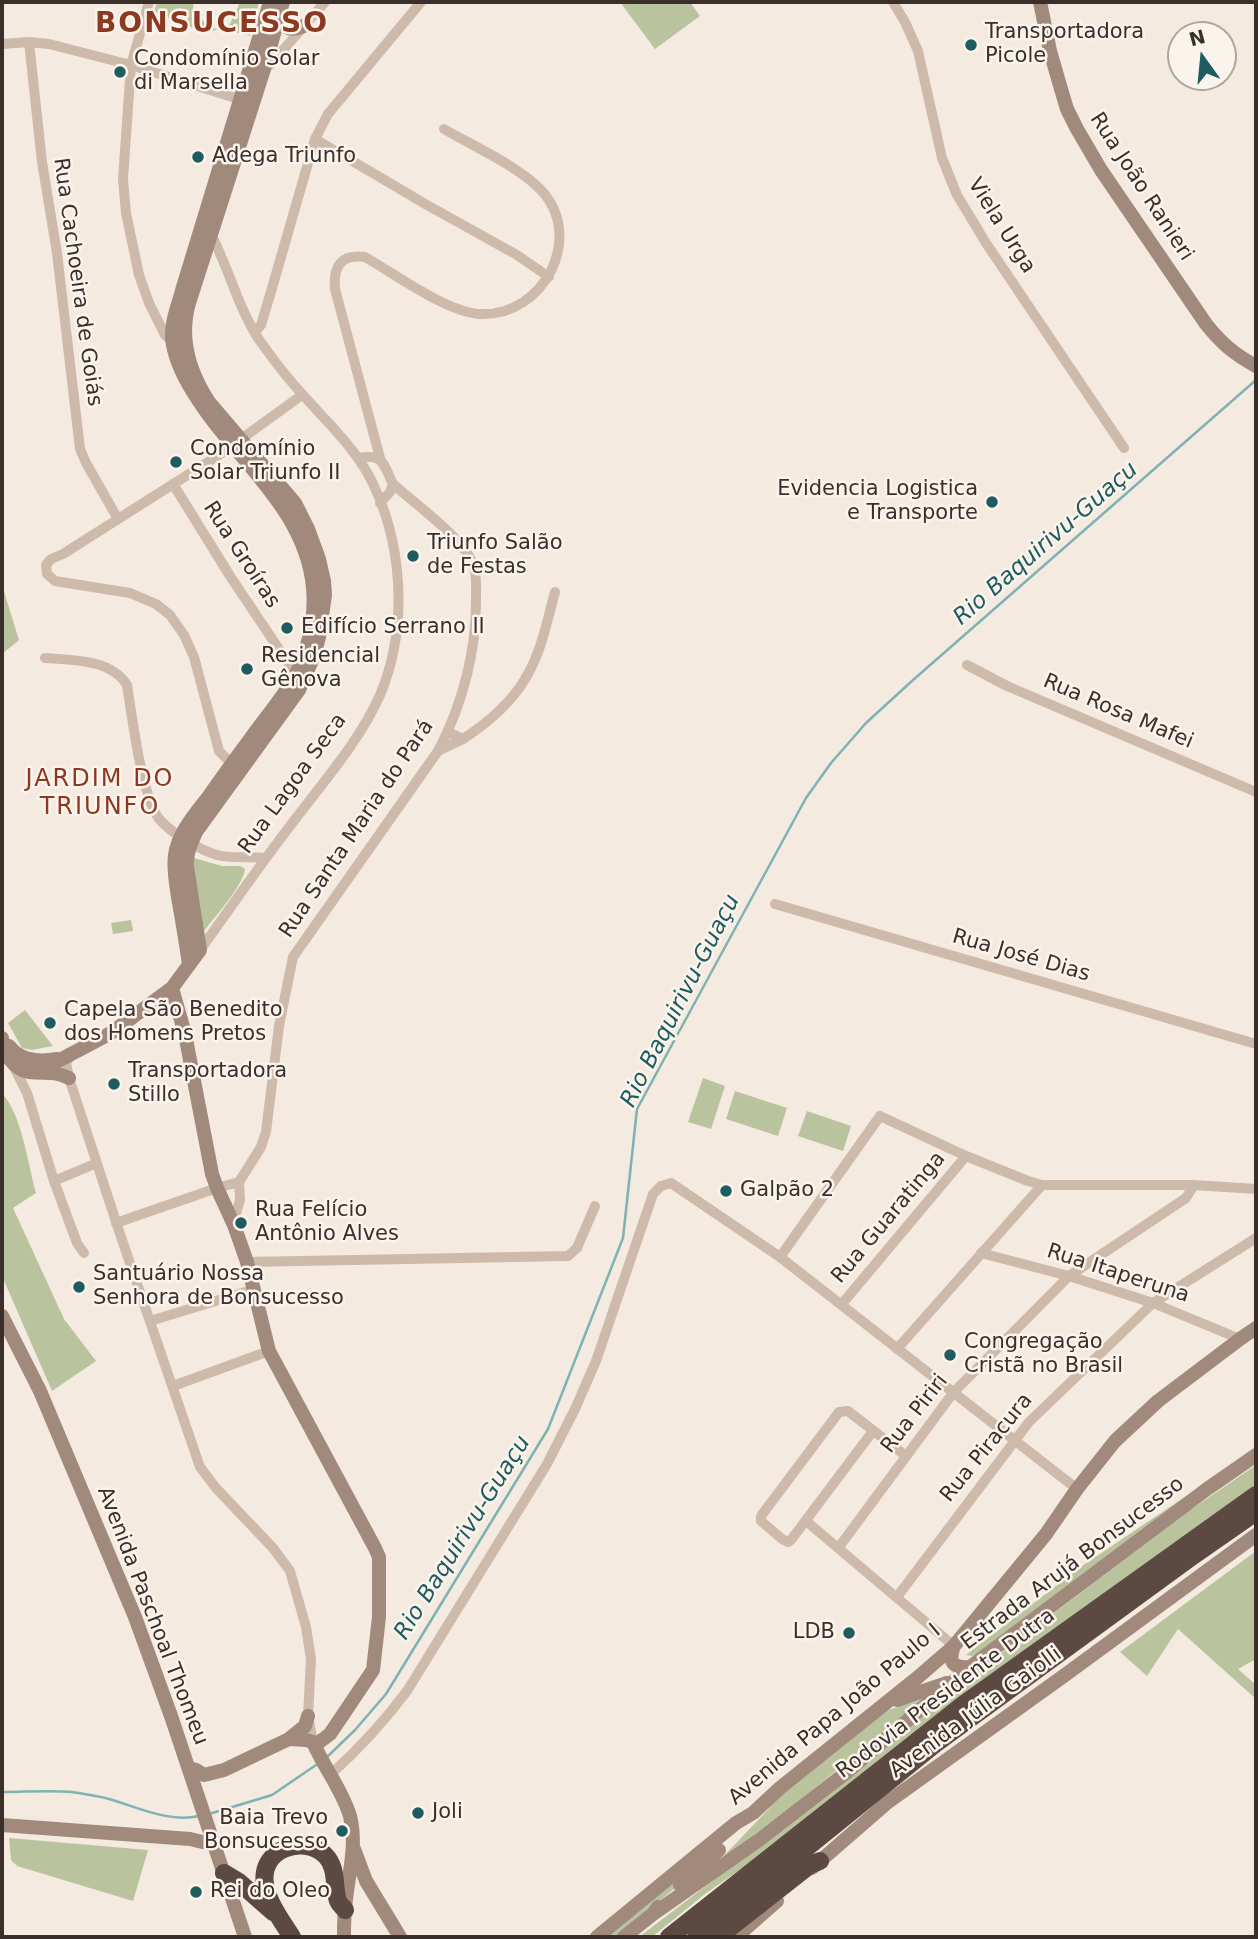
<!DOCTYPE html>
<meta charset="utf-8">
<style>
body{margin:0}
#map{position:relative;width:1258px;height:1939px;overflow:hidden;background:#f4eae0;font-family:"DejaVu Sans",sans-serif}
canvas{display:block}
.frame{position:absolute;inset:0;border:4px solid #3b2f2b;pointer-events:none}
.north{position:absolute;left:1167px;top:21px;width:70px;height:70px;box-sizing:border-box;background:#fbf4ed;border:2px solid #aea59f;border-radius:50%;rotate:345deg;font-size:19px;font-weight:700;line-height:28px;text-align:center;color:#3b2f2b}
.north::after{content:'';display:block;margin:auto;width:24px;height:32px;background:#1e5c5f;clip-path:polygon(50% 0,100% 100%,50% 72%,0 100%)}
</style>
<div id="map">
<canvas width="1258" height="1939"></canvas>
<div class="frame"></div>
<div class="north">N</div>
</div>
<script>
const ctx = document.querySelector('canvas').getContext('2d');
ctx.lineJoin = 'round';
function fillPath(path, color) {
  ctx.fillStyle = color;
  ctx.fill(path, 'evenodd');
}
function strokePath(path, color, width, dash) {
  ctx.strokeStyle = color;
  ctx.lineWidth = width;
  ctx.lineCap = dash ? 'butt' : 'round';
  ctx.setLineDash(dash || []);
  ctx.stroke(path);
}
function drawText(font, color, halo, rows, align = 'center') {
  ctx.font = font + ' "DejaVu Sans",sans-serif';
  ctx.lineWidth = 5;
  ctx.setLineDash([]);
  ctx.textBaseline = 'middle';
  ctx.strokeStyle = halo;
  ctx.fillStyle = color;
  for (const [text, x, y, turn = 0] of rows) {
    ctx.save();
    ctx.translate(x, y);
    ctx.rotate((+turn || 0) * Math.PI / 180);
    ctx.textAlign = isNaN(turn) ? turn : align;
    if (halo) ctx.strokeText(text, 0, 0);
    ctx.fillText(text, 0, 0);
    ctx.restore();
  }
}
const green = new Path2D(`
 M157,2H193L194,15L217,30L203,32L154,12Z
 M235,2H259L250,36L227,30L239,5Z
 M620,2H690L700,16L655,49Z
 M2,585L19,640L2,654Z
 M194,858L222,866H240L245,869C244,884 215,917 204,931L198,909L193,865Z
 M131,920L133,931L113,934L111,923Z
 M25,1010L49,1041L53,1046L32,1050L22,1048L8,1023Z
 M703,1078L725,1086L711,1129L688,1122Z
 M735,1091L787,1108L778,1136L726,1119Z
 M2,1093C22,1115 28,1164 36,1193L13,1208L64,1319L96,1361L52,1391L2,1276Z
 M807,1111L851,1126L843,1151L798,1136Z
 M1256,1465V1485L1010,1662L781,1841L705,1894L652,1937H639L838,1785L934,1704L1186,1513Z
 M1198,1488L980,1654L972,1656L966,1655L1082,1566Z
 M1256,1551V1659L1238,1669L1256,1685V1699L1178,1629L1147,1676L1120,1652Z
 M924,1699L795,1804L719,1861L780,1797L888,1710Z
 M9,1838L148,1850L133,1901L17,1866L11,1860Z
 M693,1867L679,1885L615,1937H606Z`);
const stream = new Path2D(`
 M327,1757L355,1730L386,1694L548,1429L623,1238L637,1109L806,798L831,763L866,723L913,680L1256,380
 M2,1792C25,1792 49,1790 72,1792C84,1794 98,1796 109,1799C137,1807 169,1823 199,1816
 M209,1814L272,1795L319,1763`);
const street = new Path2D(`
 M149,2L131,65L123,179L126,213L139,275L149,303L165,335L175,343
 M893,2L905,22L918,51L942,158L957,195L986,243L1124,448
 M29,42L42,162L57,253L80,449L86,463L118,519
 M2,44L29,42L49,44L131,65L245,101
 M264,68L270,65L325,2
 M315,139L427,205L517,255L549,277
 M255,332L261,325L270,295L315,139L328,114L421,2
 M358,458C384,453 383,464 393,484L390,492L380,503
 M380,458L335,289C333,266 341,254 365,257C395,274 446,312 480,314C544,317 586,236 540,189C518,166 473,146 444,129
 M173,484L230,576L295,673L299,676
 M45,658C72,660 111,659 127,685C132,715 142,802 161,821C173,834 200,850 217,855C232,859 249,856 265,858
 M967,665L1007,686L1256,792
 M463,739C486,724 511,703 525,679C541,654 547,621 555,592
 M438,751L463,739L448,732
 M232,764L219,751L194,657L184,635L170,615L156,604L130,593L55,581L47,574L46,565L51,559L63,554L219,455L302,395
 M775,904L1256,1044
 M200,950C229,910 257,869 287,830C318,788 359,743 380,695C409,626 403,539 368,474C351,444 326,421 304,396C287,378 272,358 258,338C237,305 228,266 210,232
 M70,1056L66,1063L69,1078L121,1237L200,1467L216,1488L273,1548L290,1571L306,1627L311,1659L308,1716L313,1742
 M13,1065L27,1093L54,1181L77,1243L84,1253
 M54,1181L97,1163
 M116,1223L217,1188L239,1182
 M233,1223L240,1200L239,1182L261,1147L266,1132L279,1026L293,957L438,751C463,704 477,649 476,596C476,585 477,573 473,564C462,537 415,504 393,484
 M981,1253L1069,1276L1153,1303L1240,1339
 M780,1257L880,1116L966,1156L1028,1181L1042,1185H1194L1256,1189
 M247,1262L568,1256L577,1248L595,1206
 M841,1305L966,1156
 M150,1321L255,1289
 M897,1349L1042,1185
 M173,1386L269,1351
 M873,1431L791,1540L788,1542L782,1539L761,1521V1516L839,1412L848,1411L906,1456
 M806,1521L954,1646
 M839,1547L953,1393L1069,1276L1186,1198L1194,1185
 M897,1597L1029,1422L1153,1303L1256,1238
 M330,1775C360,1748 383,1723 407,1691L547,1464L575,1409L596,1361L653,1194L661,1186L671,1183L780,1257L1077,1489`);
const secondary = new Path2D(`
 M1040,2L1050,51L1061,89L1067,109L1077,129L1101,170L1206,324C1222,344 1234,354 1256,366
 M279,17C286,31 292,31 306,25
 M189,965C186,942 182,920 178,897C176,883 173,869 175,855C178,833 196,813 209,796C225,773 242,750 259,727C269,713 281,699 290,684C307,657 316,620 313,588C306,507 232,457 193,392C183,376 174,358 172,338C171,321 179,303 183,287L270,2
 M172,988L185,1034L212,1174L217,1188L234,1225L247,1262L269,1351L375,1548L379,1557V1617L373,1670L330,1734L318,1743L316,1749
 M2,1038C2,1052 14,1070 29,1072C45,1074 53,1070 69,1078
 M9,1046C20,1061 40,1062 57,1059
 M39,1071L111,1033L172,988L200,950L187,867C186,853 191,844 196,832L299,690L314,656L319,637L325,595L324,581L319,559L308,529L295,503L209,402C190,373 179,338 189,303L264,69L283,2
 M2,1316L40,1391L135,1617L171,1716L245,1937
 M954,1646C948,1663 953,1668 970,1667
 M897,1700L947,1683
 M289,1739L305,1726L308,1716
 M189,1768L196,1770L204,1775L224,1770L289,1739L306,1740L313,1742C324,1768 342,1789 350,1816C358,1848 347,1878 345,1910C344,1919 344,1928 344,1937
 M2,1825L190,1839L215,1845
 M354,1849L366,1881L400,1937
 M812,1868L888,1802L1065,1675L1256,1535
 M680,1885L719,1850
 M653,1914L759,1840L847,1772L970,1667L1207,1489L1256,1455
 M597,1937L736,1823L753,1813L780,1788L917,1678L954,1646L1046,1534L1077,1489L1115,1441L1158,1401L1240,1339L1256,1328
 M624,1937L653,1914L658,1907
 M736,1937L777,1901`);
const highway = new Path2D(`
 M224,1873L239,1882L273,1912
 M292,1937C283,1923 267,1901 265,1884C259,1850 302,1834 325,1855C338,1868 333,1886 338,1901C340,1905 343,1907 345,1910
 M669,1937L964,1704L1256,1495
 M696,1937L935,1744L1194,1555L1256,1512
 M718,1937L810,1865L820,1861`);
const markers = [
 [971,45,7,"#1e5c5f"],
 [120,72,7,"#1e5c5f"],
 [198,157,7,"#1e5c5f"],
 [176,462,7,"#1e5c5f"],
 [992,502,7,"#1e5c5f"],
 [413,556,7,"#1e5c5f"],
 [287,628,7,"#1e5c5f"],
 [247,669,7,"#1e5c5f"],
 [50,1023,7,"#1e5c5f"],
 [114,1084,7,"#1e5c5f"],
 [726,1191,7,"#1e5c5f"],
 [241,1223,7,"#1e5c5f"],
 [79,1287,7,"#1e5c5f"],
 [950,1355,7,"#1e5c5f"],
 [849,1633,7,"#1e5c5f"],
 [418,1813,7,"#1e5c5f"],
 [342,1831,7,"#1e5c5f"],
 [196,1892,7,"#1e5c5f"]
];
const poiNames = [
 ["Transportadora",985,33],
 ["Picole",985,57],
 ["Condomínio Solar",134,60],
 ["di Marsella",134,84],
 ["Adega Triunfo",212,157],
 ["Condomínio",190,450],
 ["Solar Triunfo II",190,474],
 ["Evidencia Logistica",978,490,"right"],
 ["e Transporte",978,514,"right"],
 ["Triunfo Salão",427,544],
 ["de Festas",427,568],
 ["Edifício Serrano II",301,628],
 ["Residencial",261,657],
 ["Gênova",261,681],
 ["Capela São Benedito",64,1011],
 ["dos Homens Pretos",64,1035],
 ["Transportadora",128,1072],
 ["Stillo",128,1096],
 ["Galpão 2",740,1191],
 ["Rua Felício",255,1211],
 ["Antônio Alves",255,1235],
 ["Santuário Nossa",93,1275],
 ["Senhora de Bonsucesso",93,1299],
 ["Congregação",964,1343],
 ["Cristã no Brasil",964,1367],
 ["LDB",835,1633,"right"],
 ["Joli",432,1813],
 ["Baia Trevo",328,1819,"right"],
 ["Bonsucesso",328,1843,"right"],
 ["Rei do Oleo",210,1892]
];
const streetNames = [
 ["Rua João Ranieri",1141,187,57],
 ["Viela Urga",1001,226,58],
 ["Rua Cachoeira de Goiás",77,282,82],
 ["Rua Groíras",241,555,57],
 ["Rua Rosa Mafei",1118,712,23],
 ["Rua Lagoa Seca",293,784,-54],
 ["Rua Santa Maria do Pará",357,829,-56],
 ["Rua José Dias",1021,956,16],
 ["Rua Guaratinga",889,1218,-50],
 ["Rua Itaperuna",1118,1274,18],
 ["Rua Piriri",915,1414,-52],
 ["Rua Piracura",987,1448,-51],
 ["Estrada Arujá Bonsucesso",1073,1564,-37],
 ["Avenida Paschoal Thomeu",152,1616,69],
 ["Rodovia Presidente Dutra",946,1694,-37],
 ["Avenida Júlia Gaiolli",976,1713,-36],
 ["Avenida Papa João Paulo I",835,1715,-40]
];
const waterNames = [
 ["Rio Baquirivu-Guaçu",1046,544,-41],
 ["Rio Baquirivu-Guaçu",681,1001,-63],
 ["Rio Baquirivu-Guaçu",463,1538,-58]
];
const quarterNames = [
 ["JARDIM DO",100,780],
 ["TRIUNFO",100,808]
];
const districtNames = [
 ["BONSUCESSO",212,25]
];
fillPath(green, '#b9c49f');
strokePath(stream, '#7eb2b3', 2.5);
strokePath(street, '#cdbaab', 10);
strokePath(secondary, '#a1897c', 14);
strokePath(highway, '#5c4941', 18);
for (const [x, y, r, color] of markers) {
  const dot = new Path2D();
  dot.arc(x, y, r, 0, 2 * Math.PI);
  ctx.fillStyle = color;
  ctx.fill(dot);
  strokePath(dot, '#fbf4ed', 2.5);
}
drawText('21px', '#3b2f2b', '#fbf4ed', poiNames, 'left');
drawText('21px', '#3b2f2b', '#fbf4ed', streetNames);
drawText('italic 23px', '#1e5c5f', '#fbf4ed', waterNames);
ctx.letterSpacing = '2px';
drawText('24px', '#8d3820', '#fbf4ed', quarterNames);
ctx.letterSpacing = '0px';
ctx.letterSpacing = '2px';
drawText('bold 28px', '#8d3820', '#fbf4ed', districtNames);
ctx.letterSpacing = '0px';
</script>
